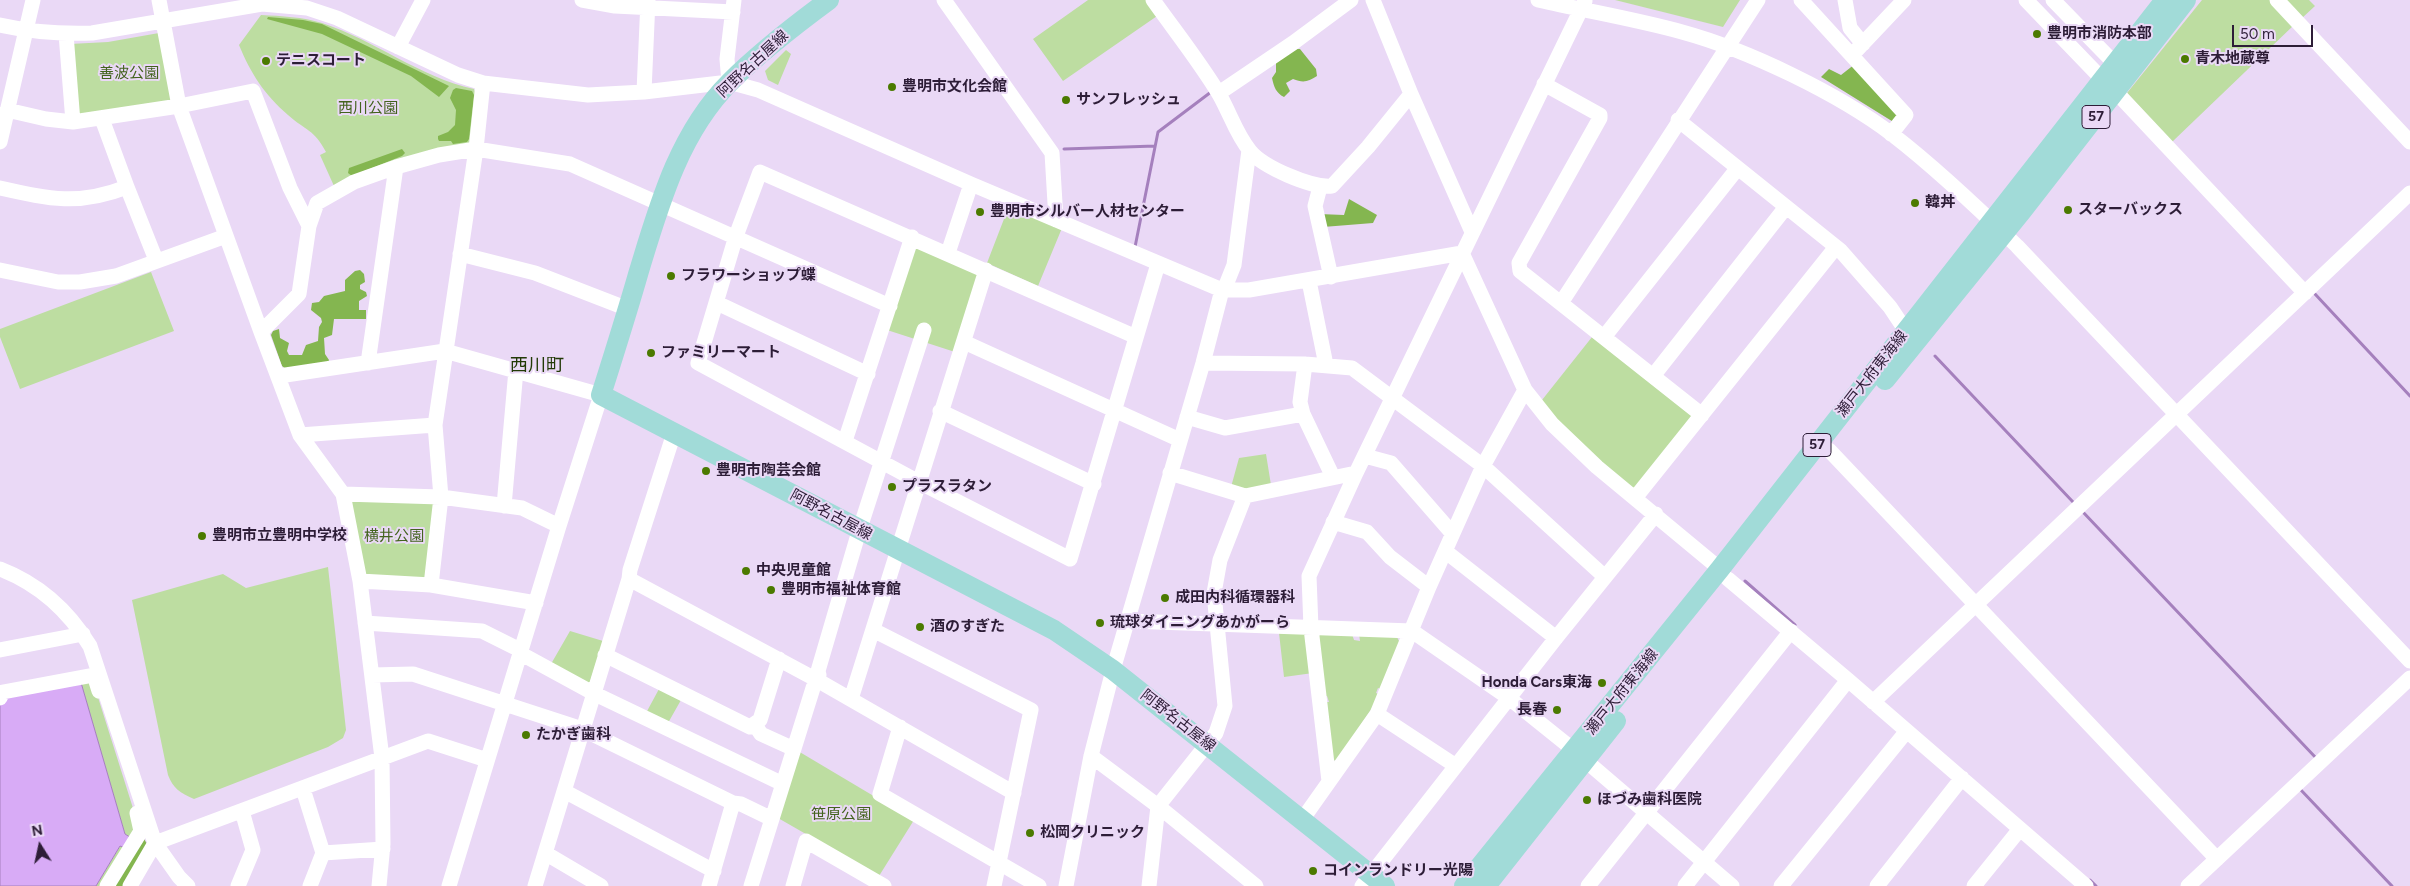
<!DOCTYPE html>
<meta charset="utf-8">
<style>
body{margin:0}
#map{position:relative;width:2410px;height:886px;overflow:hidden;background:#ead9f6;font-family:Figtree,sans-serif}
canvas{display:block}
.north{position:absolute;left:15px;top:821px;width:50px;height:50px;-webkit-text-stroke:4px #ead9f6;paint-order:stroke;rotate:350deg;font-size:14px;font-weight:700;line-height:20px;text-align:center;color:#2d1d37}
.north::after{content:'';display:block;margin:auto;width:18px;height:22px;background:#2d1d37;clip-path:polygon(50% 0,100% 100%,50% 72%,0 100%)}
.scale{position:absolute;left:2232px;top:25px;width:81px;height:22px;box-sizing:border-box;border:2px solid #2d1d37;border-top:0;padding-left:6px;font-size:15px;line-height:18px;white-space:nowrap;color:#2d1d37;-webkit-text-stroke:4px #ead9f6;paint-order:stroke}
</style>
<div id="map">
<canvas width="2410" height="886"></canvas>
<div class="north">N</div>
<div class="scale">50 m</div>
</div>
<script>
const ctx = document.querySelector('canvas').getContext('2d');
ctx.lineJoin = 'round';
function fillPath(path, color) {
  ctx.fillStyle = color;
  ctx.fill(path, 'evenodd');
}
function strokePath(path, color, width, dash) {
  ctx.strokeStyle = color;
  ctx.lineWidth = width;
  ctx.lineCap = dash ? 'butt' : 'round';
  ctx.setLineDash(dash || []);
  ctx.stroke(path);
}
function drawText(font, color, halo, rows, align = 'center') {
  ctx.font = font + ' Figtree,"Noto Sans JP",sans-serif';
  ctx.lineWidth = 4;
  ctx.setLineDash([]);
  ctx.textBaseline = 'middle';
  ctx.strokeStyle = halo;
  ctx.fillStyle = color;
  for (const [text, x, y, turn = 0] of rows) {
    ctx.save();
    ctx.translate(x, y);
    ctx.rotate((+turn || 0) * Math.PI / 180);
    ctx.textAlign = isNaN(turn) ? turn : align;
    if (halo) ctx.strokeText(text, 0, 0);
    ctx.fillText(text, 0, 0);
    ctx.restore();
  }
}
const green = new Path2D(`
 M1088,0H1150L1160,14L1063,81L1033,39Z
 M1615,0H1740L1723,27Z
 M2202,0H2271L2294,25L2172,142L2127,93Z
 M2283,0H2309L2315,6L2301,19Z
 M261,15C282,16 302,17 322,23C375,40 419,77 474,89L476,95L471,141L468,144L334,186L320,155L326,152C314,129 306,131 288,115C264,94 251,74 239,45Z
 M159,33L171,99L169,103L79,117L70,44L108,42Z
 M786,50L791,54L778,85L768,80L765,71Z
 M1009,206L1062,228L1038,286L987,263Z
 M918,247L976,272L978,278L955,352L887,330L912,248Z
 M151,272L174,331L20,389L0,337V329Z
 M1592,337L1693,417L1637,488L1631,489L1557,423L1542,400Z
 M1266,454L1271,485L1245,491L1231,487L1239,458Z
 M431,501L435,506L427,576L423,579L368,577L364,573L349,502Z
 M328,567L346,730L343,738L328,747L194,799C180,793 173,788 168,775L132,600L223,574L246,588Z
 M570,631L603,641L590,682L586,684L551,664Z
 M1279,633H1305L1313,673L1284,677Z
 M1323,633L1352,634L1354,640L1360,641L1359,634L1396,635L1401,645L1383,690L1378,688L1376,693L1381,695L1336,761L1330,759L1324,702H1329L1327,696H1323L1317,637Z
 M90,672L138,824L124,886H96L121,845L133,839L125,834L80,680Z
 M659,689L681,700L668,723L646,713Z
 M798,751L914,820L879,876L778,818Z`);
const forest = new Path2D(`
 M268,17L303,20L322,24L449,86L439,97L411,76L322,34L267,19Z
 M1296,49H1300L1316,69L1317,76C1308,82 1303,83 1293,79L1286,83L1290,91L1284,97C1276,93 1274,87 1272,78L1276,72V59Z
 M1855,64L1901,114L1895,123L1821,77L1829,69L1841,75Z
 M456,88L472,91L474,95L469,139L467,142L453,144L451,141H439L438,139V136L448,132L455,125L456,110L450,98L453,90Z
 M402,149L405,153L402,156L352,176L348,173L349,168Z
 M1349,199L1377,215L1373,223L1323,227L1319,214L1344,215Z
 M360,270L364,274L365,282L360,285V289L366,292L367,296L359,301V310H366V319H334L332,335L324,338L325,354L329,360L328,363L286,369L282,366L271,335L273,331L279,329L280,338L289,343L287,351L289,355H302L306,345L318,341L319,327L322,322L321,318L311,310L312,303L319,302L324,296L345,291V280L355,271Z
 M142,835L148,846L124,886H112Z`);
const water = new Path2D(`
 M80,679L125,834L133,839L125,848L120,846L96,886H0V703L4,695Z`);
const stream = new Path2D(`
 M1064,149L1155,146
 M1135,247L1158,132L1211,92
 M2315,294L2410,396
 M1935,356L2073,502
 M2082,511L2317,759
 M1745,581L1795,625
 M2300,789L2392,886
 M2090,880L2096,886`);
const minor = new Path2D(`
 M159,0L179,106L261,332L300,435L343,494L360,581L382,758L383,844L379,886
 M582,0L615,6L733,12
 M944,0L1052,153L1056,220
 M1153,0C1175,31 1199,61 1219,94C1230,113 1236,134 1250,151C1263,167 1311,188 1332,186L1368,147L1411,94
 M1373,0L1411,94L1472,232
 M1538,0C1586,11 1635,19 1682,32C1748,50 1839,94 1893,135C1937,169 1977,207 2017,246L2410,661
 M1801,0L1906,115L1891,134
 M1845,0L1850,28L1863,44
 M2026,0L2103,80
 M2053,0L2122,71
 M2277,0L2410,142
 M0,25C31,32 61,34 92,33L262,4L307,8L337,18L458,75L483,83L588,95L644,92L729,82L758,90L971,184L1222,290H1249L1462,253
 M66,34L73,122
 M398,47L423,0
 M1852,55L1904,0
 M729,82L727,59L734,0
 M1544,84L1600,115V118L1519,263L1520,271L1702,415
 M644,92L648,0
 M2116,92L2305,293
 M1219,93L1293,43L1351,0
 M7,110L46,119L73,122L179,106L253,91L290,188L309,226
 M102,119L127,187L156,260
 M1678,120L1840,250L1890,307L1906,331
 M0,142L33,0
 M1320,187L1315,206L1331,277
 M0,188C49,199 78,206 127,187
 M948,253L971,184
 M1462,253L1525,390L1552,424L1597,467L1720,569
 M460,254L535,273L628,309
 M0,270L58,282H80L116,276L226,236
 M1309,281L1326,365
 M1224,290L1234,265L1249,150
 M717,303L868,374
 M1561,303L1758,0
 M261,332L299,294L309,226L317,203L354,182L396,167L439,155L476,149L570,164L890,306
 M1134,336L760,172L736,236L698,363L919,482L1070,559L1158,264
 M1604,337L1737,169
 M964,342L1180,440
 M368,363L396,167
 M1203,363L1305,364L1352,368L1483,466L1605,577
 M279,376L445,351L601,395L559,526L449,886
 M1653,376L1786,207
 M940,411L1094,484
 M1303,414L1333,477
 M1187,417L1225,428L1303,414L1300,402L1305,364
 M300,435L435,425
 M845,441L912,237
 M1829,450L2217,859
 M1365,456L1391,463L1452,533
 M1170,473L1245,496L1356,473
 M343,494L441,497L522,508L559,526
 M1635,498L1836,247
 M504,506L516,370
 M862,522L924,330
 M1333,522L1367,532L1390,557L1429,587
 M1445,551L1556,638
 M0,569C39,584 68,610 90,646L155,843L179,877L188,886
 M629,579L630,570L674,433
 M1728,579L1848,680L2086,886
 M360,581L431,585L536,603
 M431,585L441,497L435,425L476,149L483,83
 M1128,621L1412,631L1509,698L1565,743L1732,886
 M365,623L482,631L514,647
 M873,630L1031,710L994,886
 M0,650L83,634
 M605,655L750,727L760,720L779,659
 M527,657L593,693L783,784
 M372,675L413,674L582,729L733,803L709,886
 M0,698L3,692L94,675L99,691
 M851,699L986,270
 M1873,702L2410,193
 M1377,714L1456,766
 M755,725L761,734L794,749
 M900,727L880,794L1039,886
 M1091,756L1158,806L1256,886
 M1329,781L1311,628L1309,576L1356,473L1585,1
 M303,789L323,853L310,886
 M564,791L714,871
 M733,803L741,804L772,819
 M1302,820L1377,714L1429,587L1483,466L1525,390
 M323,853L383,849
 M545,853L601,886
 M107,886L141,831L137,813
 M130,886L155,843L428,741L487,760
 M238,886L253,850L242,811
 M535,886L629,579L817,680L1014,793
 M751,886L813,688L819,675L818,671L857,538
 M793,886L806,841L884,886
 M1066,886L1091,756L1113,670L1203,363L1222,290
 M1149,886L1158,806L1216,733L1225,706L1214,593L1220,560L1245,496
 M1362,886L1556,638L1656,514
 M1588,886L1791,631
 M1685,886L1848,680
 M1781,886L1906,732
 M1877,886L1962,778
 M1974,886L2020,829
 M2188,886L2410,678`);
const major = new Path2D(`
 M829,0C795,25 760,52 730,82C679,133 659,205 639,271C627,313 614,354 601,395L1054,630L1113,670L1385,886
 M1885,380L2022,211L2186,0
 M1464,886L1720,569L2165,0
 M1486,886L1616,721`);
const markers = [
 [2037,34,5,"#4b7a00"],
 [2185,59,5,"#4b7a00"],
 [266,61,5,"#4b7a00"],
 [892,87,5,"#4b7a00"],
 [1066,100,5,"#4b7a00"],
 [1915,203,5,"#4b7a00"],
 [2068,210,5,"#4b7a00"],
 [980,212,5,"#4b7a00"],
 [671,276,5,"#4b7a00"],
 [651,353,5,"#4b7a00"],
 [706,471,5,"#4b7a00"],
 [892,487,5,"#4b7a00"],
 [202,536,5,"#4b7a00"],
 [746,571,5,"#4b7a00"],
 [771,590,5,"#4b7a00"],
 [1165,598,5,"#4b7a00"],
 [1100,623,5,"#4b7a00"],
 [920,627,5,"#4b7a00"],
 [1602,683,5,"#4b7a00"],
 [1557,710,5,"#4b7a00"],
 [526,735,5,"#4b7a00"],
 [1587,800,5,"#4b7a00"],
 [1030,833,5,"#4b7a00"],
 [1313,871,5,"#4b7a00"]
];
const shields = [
 [2096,117,28],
 [1817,445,28]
];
const shieldNames = [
 ["57",2096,117],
 ["57",1817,445]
];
const poiNames = [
 ["豊明市消防本部",2047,34],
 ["青木地蔵尊",2195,59],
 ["テニスコート",276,61],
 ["豊明市文化会館",902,87],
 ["サンフレッシュ",1076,100],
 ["韓丼",1925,203],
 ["スターバックス",2078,210],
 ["豊明市シルバー人材センター",990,212],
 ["フラワーショップ蝶",681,276],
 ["ファミリーマート",661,353],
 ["豊明市陶芸会館",716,471],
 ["プラスラタン",902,487],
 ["豊明市立豊明中学校",212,536],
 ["中央児童館",756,571],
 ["豊明市福祉体育館",781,590],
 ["成田内科循環器科",1175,598],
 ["琉球ダイニングあかがーら",1110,623],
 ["酒のすぎた",930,627],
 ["Honda Cars東海",1592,683,"right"],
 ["長春",1547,710,"right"],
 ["たかぎ歯科",536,735],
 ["ほづみ歯科医院",1597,800],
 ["松岡クリニック",1040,833],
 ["コインランドリー光陽",1323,871]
];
const streetNames = [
 ["阿野名古屋線",753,64,-43],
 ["瀬戸大府東海線",1872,374,-52],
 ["阿野名古屋線",831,515,28],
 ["瀬戸大府東海線",1622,692,-51],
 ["阿野名古屋線",1178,721,38]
];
const parkNames = [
 ["善波公園",129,74],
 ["西川公園",368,109],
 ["横井公園",394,537],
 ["笹原公園",841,815]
];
const quarterNames = [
 ["西川町",537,366]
];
fillPath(green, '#bddda1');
fillPath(forest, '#84b650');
fillPath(water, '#d8abf6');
strokePath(water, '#a580bd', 1);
strokePath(stream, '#a580bd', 3);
strokePath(minor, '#fff', 15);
strokePath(major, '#a1dbd8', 20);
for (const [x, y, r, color] of markers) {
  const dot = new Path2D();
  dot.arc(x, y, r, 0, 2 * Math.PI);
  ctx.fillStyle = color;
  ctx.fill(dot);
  strokePath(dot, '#ead9f6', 2);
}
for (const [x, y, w] of shields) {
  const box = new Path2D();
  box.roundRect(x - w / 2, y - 11.5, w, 23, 4);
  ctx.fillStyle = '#ead9f6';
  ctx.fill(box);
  strokePath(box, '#2d1d37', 1);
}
drawText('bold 14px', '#2d1d37', null, shieldNames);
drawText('bold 15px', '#2d1d37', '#ead9f6', poiNames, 'left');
drawText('15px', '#2d1d37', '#ead9f6', streetNames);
drawText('15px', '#43631e', '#ead9f6', parkNames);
drawText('18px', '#233a07', '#ead9f6', quarterNames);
</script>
